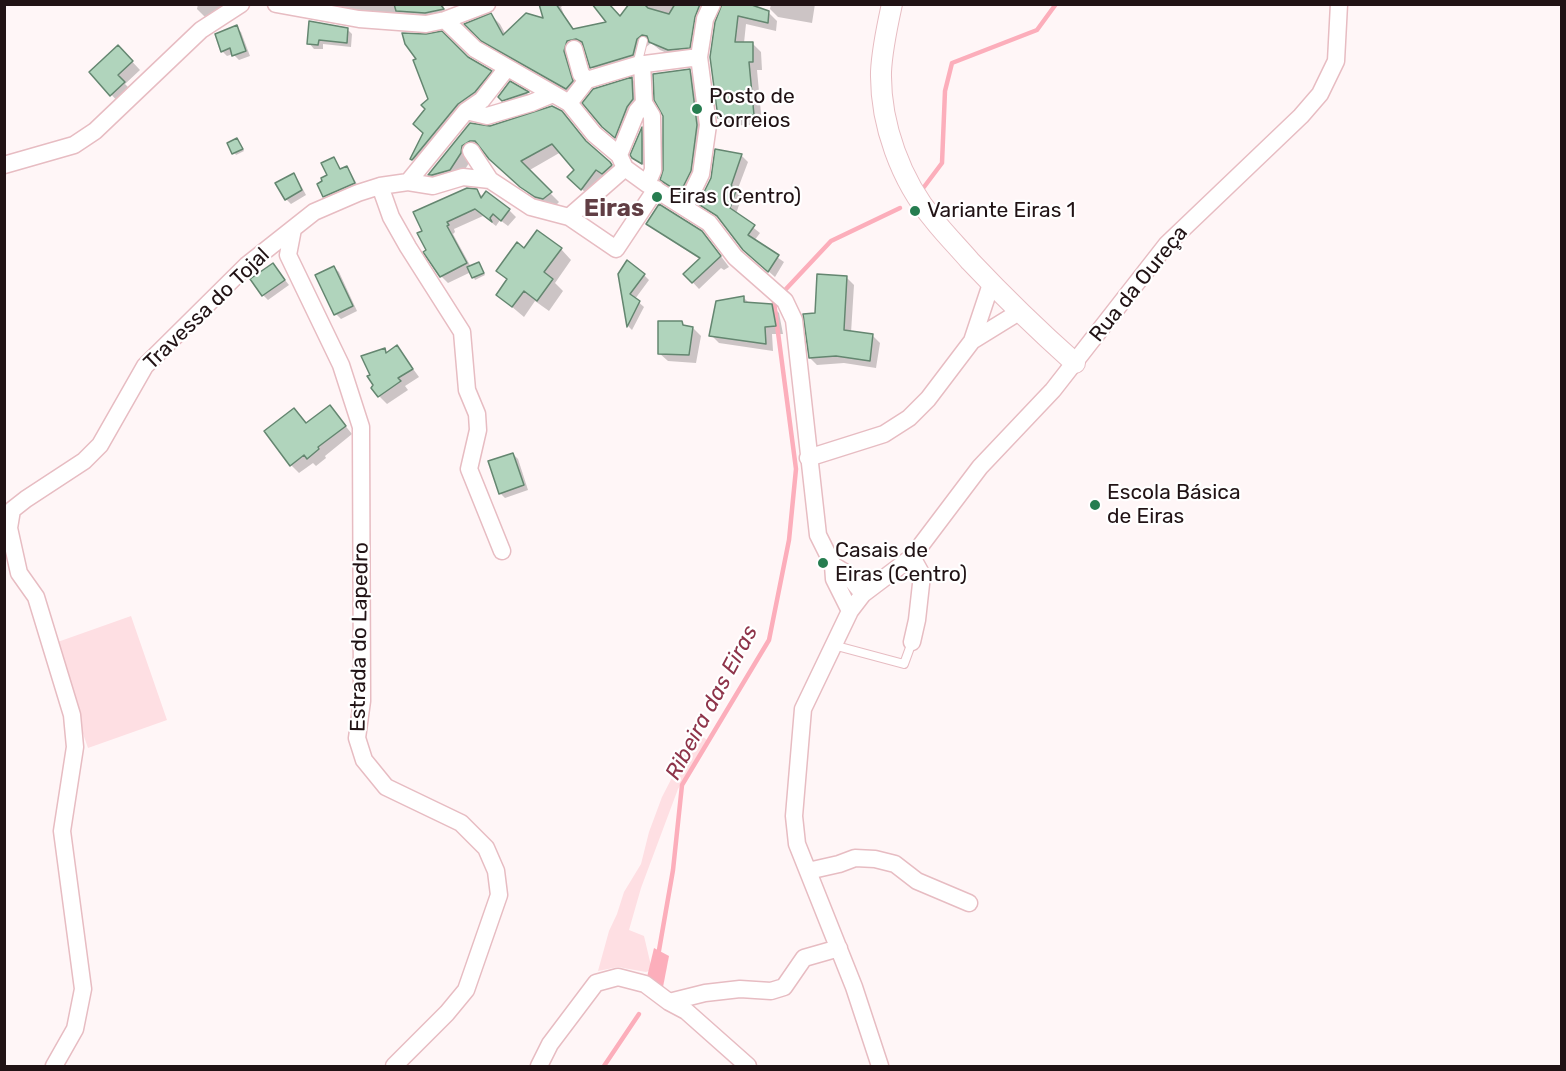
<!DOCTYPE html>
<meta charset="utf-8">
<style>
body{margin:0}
#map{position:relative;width:1566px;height:1071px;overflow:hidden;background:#fff6f7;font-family:Rubik,sans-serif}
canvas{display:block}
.frame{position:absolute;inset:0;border:6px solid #211315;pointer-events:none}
</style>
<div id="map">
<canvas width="1566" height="1071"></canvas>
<div class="frame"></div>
</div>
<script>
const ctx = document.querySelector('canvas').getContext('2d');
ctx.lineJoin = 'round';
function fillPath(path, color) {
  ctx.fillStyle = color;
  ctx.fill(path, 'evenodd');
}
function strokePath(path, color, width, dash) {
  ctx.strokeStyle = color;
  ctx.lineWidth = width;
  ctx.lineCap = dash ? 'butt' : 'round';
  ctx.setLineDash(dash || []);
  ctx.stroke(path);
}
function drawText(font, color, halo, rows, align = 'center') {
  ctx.font = font + ' Rubik,sans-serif';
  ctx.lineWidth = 4.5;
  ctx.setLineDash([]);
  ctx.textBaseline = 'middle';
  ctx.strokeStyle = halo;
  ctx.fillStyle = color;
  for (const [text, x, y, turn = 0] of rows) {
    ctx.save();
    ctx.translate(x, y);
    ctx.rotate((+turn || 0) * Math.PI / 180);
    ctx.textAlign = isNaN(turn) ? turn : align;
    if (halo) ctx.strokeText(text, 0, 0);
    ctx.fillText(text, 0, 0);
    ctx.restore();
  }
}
const green = new Path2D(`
 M131,616L167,720L88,748L52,644Z
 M696,731L707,740L678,789L641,888L629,930L644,936L652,970L646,972L618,967L598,971L609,931L617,914L624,892L641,864L649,832L662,797Z`);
const water = new Path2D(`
 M654,948L669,956L663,987L647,977Z`);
const shadow = new Path2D(`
 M198,4H224L221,17L217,19L205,17L197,9Z
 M305,4H446L443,7L453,20L437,24Z
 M541,4H564L561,7L566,20L574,31L621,19L631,4H714L698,56L678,58L660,50L651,43L645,48L641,64L600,76L592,67L585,47L575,50L581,90L576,97L492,49L467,24L491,15L500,24L506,35L551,23Z
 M724,4L768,12L777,21L776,31L746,24L744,43H752L761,52L762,70H757L762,124L728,126L719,118Z
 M771,4H815L812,23L778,17L770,9Z
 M236,27L241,32L250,56L239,60L233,54L227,56L222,51Z
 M347,29L352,34L351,47L323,44V49H314L309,43Z
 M126,55L140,70L125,84L132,91L119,103L91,72Z
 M467,58L491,72L501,82L423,170L412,158Z
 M689,70L694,75L702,131L695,176L685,196L667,184Z
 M632,79L640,87L623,144L611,134Z
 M510,83L528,94L533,98L508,105L500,97Z
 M561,112L591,147L619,172L590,197L569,177L576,170L561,152L528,171L559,202L553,208L546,206L531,196L499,167L484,150L474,151L469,163L459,179L438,183L430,174L471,124L490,128Z
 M642,130L645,133L646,166L638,162L632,155Z
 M239,142L244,151L236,155L229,144Z
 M741,155L748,162L737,191L742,196L736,214L760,233L754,241L784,262L775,277L751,256L722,220L700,204Z
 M333,159L342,170L346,168L351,173L359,188L329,201L324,196Z
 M293,175L298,180L306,195L291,204L286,199Z
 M477,191L483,197L509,210L516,217L508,226L500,220L496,226L483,216L454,229L455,232L453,234L471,267L479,264L485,275L475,280L471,272L448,283L441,276L419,234Z
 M648,223L708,239L729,267L724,270L721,268L699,289L685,274L701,260L655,230Z
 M561,249L571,260L555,283L563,291L549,311L535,301L524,317L498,295L508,281L498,271L525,250Z
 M273,265L289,285L268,300L263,295Z
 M334,267L339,272L357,311L341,319L336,314Z
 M619,274L644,275L649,280L635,299L644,307L632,330L628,326Z
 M846,277L854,285L851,333L873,336L880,343L876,368L844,363L817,365L810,358L816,315Z
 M744,298L750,304L771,305L779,313L783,334H772L773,351L719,343L711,335Z
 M682,323L686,327L693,328L701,336L696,363L668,361L659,353Z
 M397,347L419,377L405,386L408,390L387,404L379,396L384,350L388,354Z
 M330,407L352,434L325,456L326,458L316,466L313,463L299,473L291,465L294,410L307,424Z
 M513,454L518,459L528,490L505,498L500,493Z`);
const stream = new Path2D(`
 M924,187L942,163L945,91L952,63L1037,30L1056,4
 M786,289L831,241L900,208
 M658,956L673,870L682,785L769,640L789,540L796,469L774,302
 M604,1066L639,1014`);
const building = new Path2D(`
 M394,4H440L444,9L425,13L396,11Z
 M539,4H556L573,29L606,22L592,4H609L620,16L629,4H644L648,8L669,14L675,4H700L695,17L690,48L668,50L649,42L647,36L642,35L637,39L633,55L590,68L582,42L576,39L567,41L564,51L573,81L566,89L481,41L464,24L491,13L503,35L526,13L543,18Z
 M722,4H749L769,11L768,23L738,16L735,42H753V62H749L754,115L718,118L710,57L715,22Z
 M309,21L348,28L347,43L319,40L318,45L307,44Z
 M237,25L246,51L232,56L230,48L221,52L215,34Z
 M442,31L468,57L492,71L475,92L458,104L412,160L410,159L423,133L413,124L425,109L421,105L428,99L413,60L416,59L405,44L402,33L426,34Z
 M118,45L133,61L118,75L125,82L110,96L89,72Z
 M690,69L697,125L691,171L680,193L660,180L663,170V116L654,100L653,74Z
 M632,77L633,99L627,107L615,138L602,127L582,103L593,89Z
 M510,81L529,92L502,101L498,97Z
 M552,106L562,111L586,141L610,162L612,165L602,174L596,170L581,190L567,177L574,170L552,144L521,161L552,192L543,199L535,197L520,187L489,159L475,141H470L462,146L461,153L450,170L432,175H428L470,123L490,126Z
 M642,127V164L632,158L630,155Z
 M237,138L243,149L232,154L227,143Z
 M715,149L742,154L731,186L737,188L730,208L755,225L748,235L779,255L768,272L743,250L717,216L698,204L711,178Z
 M334,157L340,169L347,166L355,183L323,197L317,184L322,181L321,178L327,175L321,163Z
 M294,173L302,190L285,200L275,183Z
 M467,188L477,189L481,198L486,191L510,209L501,221L493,214L490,218L492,222L475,209L447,222L449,225L447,226L467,263L440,277L423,252L426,250L417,233L422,231L413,212Z
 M659,204L702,231L721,256L692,283L683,274L700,258L646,224Z
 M537,230L562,248L544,272L553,279L537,301L524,291L512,307L496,295L507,279L496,271L517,242L524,248Z
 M627,260L645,274L630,294L640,301L627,327L618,274Z
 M479,262L484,273L472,278L467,267Z
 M273,263L285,280L262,296L250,279Z
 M334,266L353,306L334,315L315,275Z
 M817,274L847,276L844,330L873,334L870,361L836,356L809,358L803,314L815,313Z
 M744,296V302L772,304L776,326L765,327L766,344L709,336L716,301Z
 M658,321H682L683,325L693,327L689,355L658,354Z
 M397,345L413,369L398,378L401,381L378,397L371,388L373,385L367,376L370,375L361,356L385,348L386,353Z
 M330,405L346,426L318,447L319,449L307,459L304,455L290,466L264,431L294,408L306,423Z
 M513,453L524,485L499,494L488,461Z`);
const service = new Path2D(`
 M637,65L643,41
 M833,645L904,664L912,642`);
const minor = new Path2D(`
 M276,4L359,19L426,24L445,20L487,4
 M445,20L475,49L569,103L594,134L619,155L625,168L647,184L709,223L735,257L785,301L794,320L818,535L833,565L834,579L850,611
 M574,49L581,74L587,80
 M569,103L587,80L637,65L699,57
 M644,103L652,116L653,170L647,184
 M466,111L487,116L531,103L553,94
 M471,151L490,180
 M619,155L637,111L644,103L642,64
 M4,165L74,145L95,131L201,30L241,4
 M625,168L569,217L616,249L656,189
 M408,182L466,111L482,100L507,68
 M380,186L391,217L408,247L462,332L467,390L477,414L478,430L469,469L502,551
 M685,207L701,174L708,125L699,57L705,19L712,4
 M293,229L288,255L341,365L361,427L362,701L357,738L364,760L386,787L461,823L486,848L496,871L499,895L466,990L447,1013L394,1066
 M972,341L1019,312
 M808,458L884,434L909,418L928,399L972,341L991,284
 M833,565L846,573L863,594
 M912,642L917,620L922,575L912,557
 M808,871L839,864L855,858L875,859L895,864L917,881L969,903
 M669,1002L705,993L740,989L771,991L784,987L804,958L839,948
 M54,1066L75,1029L83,989L62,831L75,747L72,715L36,597L19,573L9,528L12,510L26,499L84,461L100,445L145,366L247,265L314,212L358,193L380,186L408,182L433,186L463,177L490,180L531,207L569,217
 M539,1066L550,1044L596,983L618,977L645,984L669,1002L686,1011L748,1066
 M880,1066L854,987L797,844L794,816L803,709L850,611L863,594L912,557L980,467L1053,390L1167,244L1301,116L1320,94L1336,61L1339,4`);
const tertiary = new Path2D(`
 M892,4C887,27 882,49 881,72C880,124 901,181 934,220C945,234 958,247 970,261C1004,297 1038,330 1075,363`);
const markers = [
 [697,109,6,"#267d50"],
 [657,197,6,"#267d50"],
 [915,211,6,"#267d50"],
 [1095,505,6,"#267d50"],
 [823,563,6,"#267d50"]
];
const poiNames = [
 ["Posto de",709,97],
 ["Correios",709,121],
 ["Eiras (Centro)",669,197],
 ["Variante Eiras 1",927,211],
 ["Escola Básica",1107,493],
 ["de Eiras",1107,517],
 ["Casais de",835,551],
 ["Eiras (Centro)",835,575]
];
const streetNames = [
 ["Rua da Oureça",1139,284,-51],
 ["Travessa do Tojal",207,309,-44],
 ["Estrada do Lapedro",360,637,-89]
];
const waterNames = [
 ["Ribeira das Eiras",712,703,-62]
];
const quarterNames = [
 ["Eiras",614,209]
];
fillPath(green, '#fedfe3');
fillPath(water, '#fcaebb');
fillPath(shadow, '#0003');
strokePath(stream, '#fcaebb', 4.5);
fillPath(building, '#b0d4bc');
strokePath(building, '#648670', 1.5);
strokePath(service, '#e7bcc2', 10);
strokePath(minor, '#e7bcc2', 19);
strokePath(tertiary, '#e7bcc2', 22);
strokePath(service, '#fff', 8);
strokePath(minor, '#fff', 16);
strokePath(tertiary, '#fff', 20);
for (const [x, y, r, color] of markers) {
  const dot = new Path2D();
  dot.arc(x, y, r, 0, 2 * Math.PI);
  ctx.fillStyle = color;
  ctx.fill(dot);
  strokePath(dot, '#fff', 2);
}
drawText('21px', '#211315', '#fff', poiNames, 'left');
drawText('21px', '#211315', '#fff', streetNames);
drawText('italic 22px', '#8e344a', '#fff', waterNames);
drawText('bold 24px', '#613e44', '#fff', quarterNames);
</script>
